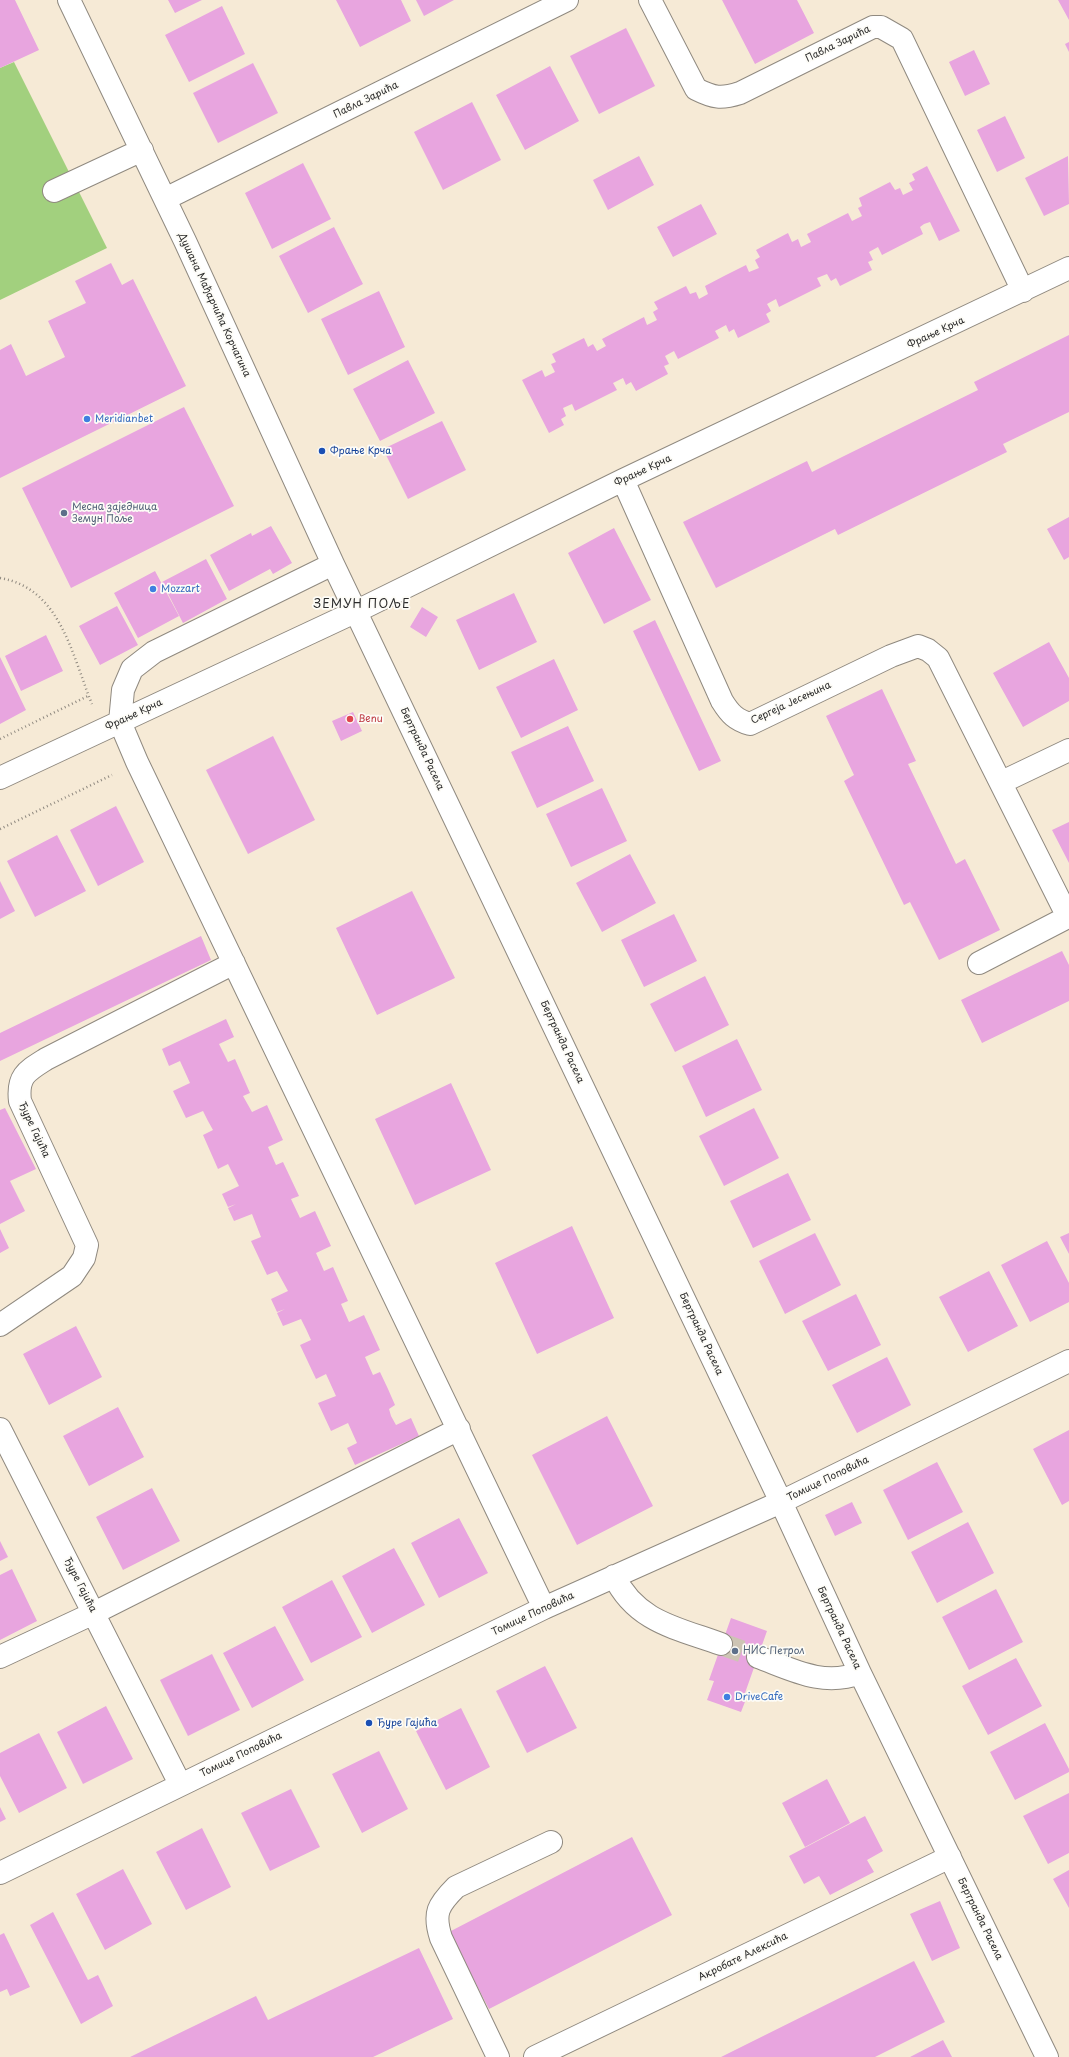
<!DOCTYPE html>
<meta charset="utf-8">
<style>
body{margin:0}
canvas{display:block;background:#f6ead6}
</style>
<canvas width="1069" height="2057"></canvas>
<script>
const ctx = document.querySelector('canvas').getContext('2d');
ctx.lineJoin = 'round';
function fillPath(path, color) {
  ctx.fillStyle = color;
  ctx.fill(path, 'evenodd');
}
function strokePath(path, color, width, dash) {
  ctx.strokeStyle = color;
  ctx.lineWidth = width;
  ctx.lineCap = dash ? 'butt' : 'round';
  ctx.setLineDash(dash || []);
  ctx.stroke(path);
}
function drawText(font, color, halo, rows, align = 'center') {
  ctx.font = font + ' "Playpen Sans",sans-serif';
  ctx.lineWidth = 3.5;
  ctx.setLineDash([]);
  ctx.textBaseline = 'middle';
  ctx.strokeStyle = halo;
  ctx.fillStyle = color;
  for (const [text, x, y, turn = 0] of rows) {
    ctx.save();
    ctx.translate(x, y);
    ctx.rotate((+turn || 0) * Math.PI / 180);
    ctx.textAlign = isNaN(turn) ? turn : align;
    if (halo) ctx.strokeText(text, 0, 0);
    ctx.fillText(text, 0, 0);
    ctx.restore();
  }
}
const green = new Path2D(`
 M14,62L107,248L0,300V68Z`);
const building = new Path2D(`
 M0,0H15L39,50L0,68Z
 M168,0H202L175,13Z
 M336,0H401L411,21L360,47Z
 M416,0H454L424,16Z
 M722,0H797L814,33L755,64Z
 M1058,0H1069V20Z
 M222,6L245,54L189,82L165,35Z
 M626,28L655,86L599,114L570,56Z
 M1069,42V52L1065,44Z
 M974,50L990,84L965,96L949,62Z
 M253,63L278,113L218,143L193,93Z
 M550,66L579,121L525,150L496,95Z
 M472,102L501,160L443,190L414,132Z
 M1005,116L1025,158L997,172L977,130Z
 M639,156L654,185L608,210L593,180Z
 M1068,156L1069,204L1044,216L1025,178Z
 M303,163L331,219L272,249L245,193Z
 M927,166L960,231L939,241L930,222L924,224L920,227L923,234L882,255L878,247L869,252L873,260L868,262L872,270L840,286L836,278L831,281L827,274L817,278L821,286L779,307L776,299L767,304L771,311L766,314L770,322L738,338L734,329L729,332L726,325L715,331L719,338L678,359L674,351L665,356L669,364L664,366L668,374L636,391L631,382L626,385L623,378L613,383L617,390L575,411L572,404L563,408L566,416L561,419L564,425L549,433L522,380L542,370L545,377L555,372L551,364L556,362L552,354L584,338L588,347L593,344L597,351L606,346L602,339L644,317L647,325L657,320L653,312L658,309L654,302L686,286L690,294L696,292L699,299L708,294L705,286L726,275L746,265L749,272L759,268L755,260L760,257L756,250L788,233L792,242L798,239L801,247L811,242L807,234L848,213L852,221L862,216L858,208L862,206L859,198L890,182L895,190L900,188L903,195L913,190L909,183L915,180L912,174Z
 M701,204L717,234L673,257L657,227Z
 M334,227L363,284L308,313L279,256Z
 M111,263L122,285L133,279L186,386L0,478V350L11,344L26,376L65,357L48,321L86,303L75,281Z
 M379,291L405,347L348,375L321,319Z
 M1069,335V412L1003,444L1007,452L838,535L835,529L716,588L683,522L807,461L812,472L840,458L978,390L974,382Z
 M408,360L435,413L380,441L353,389Z
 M184,407L234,506L71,588L22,488Z
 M442,421L466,470L408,499L383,449Z
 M1069,517V557L1064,560L1047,529Z
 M271,526L292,563L273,574L270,569L229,591L210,555L251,533L252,536Z
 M614,528L651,600L604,624L568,553Z
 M206,559L227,599L183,623L162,582Z
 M155,571L179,616L138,638L114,593Z
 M514,593L537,642L479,670L456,620Z
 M117,606L138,645L100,665L79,626Z
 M422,607L438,617L426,637L410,627Z
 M655,620L721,761L699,771L633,631Z
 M46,635L63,671L21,691L5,656Z
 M1049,642L1069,678V701L1023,727L993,673Z
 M0,657L26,710L0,724Z
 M554,659L578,710L521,738L496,687Z
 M882,689L916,761L908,764L956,864L965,859L1000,930L939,960L910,902L904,905L844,781L854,775L826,716Z
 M353,712L362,731L341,741L332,721Z
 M568,726L594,781L537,808L511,752Z
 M273,736L315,820L248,854L206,770Z
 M602,788L627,841L571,867L546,814Z
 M116,806L144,862L98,886L70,830Z
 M1069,822V863L1052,830Z
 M57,835L86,891L35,917L7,861Z
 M630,854L656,903L602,932L576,883Z
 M0,881L15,911L0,919Z
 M412,891L455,978L377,1015L336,928Z
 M674,914L697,961L644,987L621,940Z
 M201,936L211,960L0,1061V1033Z
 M1062,951L1069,965V1001L982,1043L961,1000Z
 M705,976L729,1025L675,1052L650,1004Z
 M226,1019L234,1037L219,1044L228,1062L235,1059L250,1093L243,1096L252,1112L267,1105L283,1140L268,1147L276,1165L283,1162L299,1196L291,1199L300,1218L315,1211L331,1246L316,1253L324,1271L333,1267L348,1301L341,1304L349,1322L364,1315L380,1350L365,1357L373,1375L380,1372L388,1389L395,1405L389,1409L391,1416L396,1425L411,1418L419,1436L355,1465L347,1448L357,1443L348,1423L331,1431L318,1403L336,1396L326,1374L316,1379L300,1345L311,1340L306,1329L301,1319L283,1326L277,1313L285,1309L277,1312L271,1299L288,1291L277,1271L267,1275L251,1241L261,1237L252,1214L234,1221L228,1208L236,1204L228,1207L222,1194L239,1186L228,1164L218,1169L203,1135L213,1130L208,1121L203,1111L186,1118L173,1091L190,1083L180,1061L169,1066L162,1049Z
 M737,1039L762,1090L706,1117L682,1066Z
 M451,1083L491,1170L415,1205L375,1119Z
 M5,1108L36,1169L10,1181L25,1211L0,1224V1110Z
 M754,1108L779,1158L724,1186L699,1136Z
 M788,1173L811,1220L753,1248L730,1201Z
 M572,1226L614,1318L537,1354L495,1263Z
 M0,1229L9,1248L0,1253Z
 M815,1233L841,1285L785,1314L759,1261Z
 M1069,1233V1254L1060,1237Z
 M1047,1241L1069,1283V1302L1030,1322L1001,1265Z
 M989,1271L1018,1326L968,1352L939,1297Z
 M856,1294L881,1345L828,1371L802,1321Z
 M76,1326L102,1377L49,1405L23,1354Z
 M887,1357L911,1405L857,1433L832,1385Z
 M118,1407L144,1457L89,1486L63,1436Z
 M607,1416L653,1506L577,1545L532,1455Z
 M1069,1430V1501L1062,1505L1033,1449Z
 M937,1462L963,1512L908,1540L883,1490Z
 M152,1488L180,1541L123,1570L96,1517Z
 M852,1502L862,1523L835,1536L825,1515Z
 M459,1518L488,1573L439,1598L411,1543Z
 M968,1522L994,1573L937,1603L911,1552Z
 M0,1541L8,1557L0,1561Z
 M394,1548L425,1605L372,1633L342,1576Z
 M12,1569L37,1621L0,1640V1575Z
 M332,1580L362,1637L311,1663L282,1607Z
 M996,1589L1023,1642L969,1670L942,1617Z
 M731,1618L767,1631L745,1693L748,1694L741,1712L707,1700L714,1681L709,1680Z
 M275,1626L304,1680L252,1708L223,1653Z
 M212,1654L240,1710L188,1736L160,1680Z
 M1016,1658L1042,1706L988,1735L962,1686Z
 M545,1666L577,1728L527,1753L496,1691Z
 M106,1706L133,1759L83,1784L57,1732Z
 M461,1708L490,1767L446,1790L416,1731Z
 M1045,1723L1069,1769V1772L1015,1800L990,1752Z
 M39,1733L67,1788L19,1813L0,1776V1753Z
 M379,1751L408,1809L362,1833L332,1774Z
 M827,1779L850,1823L805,1847L782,1803Z
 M291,1789L320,1847L270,1871L241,1813Z
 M1069,1793V1853L1048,1864L1023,1816Z
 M0,1807L6,1819L0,1822Z
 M865,1816L883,1851L867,1860L874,1872L830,1895L819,1876L804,1884L789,1856Z
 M202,1828L231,1887L186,1910L156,1852Z
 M632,1837L672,1915L489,2009L449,1932Z
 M123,1869L152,1924L105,1950L76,1894Z
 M1069,1870V1908L1053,1879Z
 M940,1901L960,1948L932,1961L910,1914Z
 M53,1912L88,1980L98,1975L113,2006L81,2024L30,1925Z
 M4,1933L30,1987L10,1996L7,1989L0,1992V1935Z
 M419,1948L453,2019L373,2057H130L256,1996L268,2020Z
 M914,1961L945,2022L875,2057H721Z
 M943,2040L952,2057H910Z`);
const minorTunnel = new Path2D(`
 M721,1644L758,1657`);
const path = new Path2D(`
 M0,578C61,588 72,656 92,704
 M0,739L88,696
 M0,829L112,775`);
const minor = new Path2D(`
 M69,0L185,241L333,564L781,1502L860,1673L1047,2057
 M650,0L696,89C714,98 721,99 740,93L873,27H881L902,39L1023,291
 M54,191L142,150
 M165,199L567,0
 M623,480L722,701C730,714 736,720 750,724L891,656L918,646L928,650L938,658L1068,917L979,963
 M333,564L154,652L132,669L123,690L120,722L137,762L544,1608
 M0,778L357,611L623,480L1069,268
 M1002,782L1069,750
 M0,1325L72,1276L84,1258L87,1245L20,1101C17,1076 27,1071 46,1059L234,963
 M0,1429L180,1784
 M614,1576C636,1622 677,1628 721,1644
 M0,1657L94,1613L459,1429
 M758,1657C793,1670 823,1687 860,1673
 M0,1873L544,1608L781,1502L1069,1361
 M498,2057L441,1938C433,1913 438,1905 456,1887L551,1842
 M535,2057L950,1857`);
const markers = [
 [87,419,4,"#3f7fe0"],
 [322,451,4,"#1a4fb4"],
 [64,513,4,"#5c6f8a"],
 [153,589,4,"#3f7fe0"],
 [350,719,4,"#e0444e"],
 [735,1651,4,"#5c6f8a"],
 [727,1697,4,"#3f7fe0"],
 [369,1723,4,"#1a4fb4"]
];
const streetNames = [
 ["Павла Зарића",838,44,-26],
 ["Павла Зарића",366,100,-26],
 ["Душана Мађарчића Корчагина",214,305,65],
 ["Фрање Крча",936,333,-25],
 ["Фрање Крча",643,471,-25],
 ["Сергеја Јесењина",791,703,-25],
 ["Фрање Крча",134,715,-25],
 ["Бертранда Расела",422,749,65],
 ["Бертранда Расела",562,1042,65],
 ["Ђуре Гајића",34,1130,65],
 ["Бертранда Расела",701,1334,65],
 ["Томице Поповића",828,1479,-26],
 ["Ђуре Гајића",80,1585,63],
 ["Томице Поповића",533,1614,-25],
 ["Бертранда Расела",839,1628,65],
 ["Томице Поповића",241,1755,-26],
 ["Бертранда Расела",980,1919,64],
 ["Акробате Алексића",743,1957,-26]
];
const shopNames = [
 ["Meridianbet",95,419],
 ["Mozzart",161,589],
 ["DriveCafe",735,1697]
];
const transitNames = [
 ["Фрање Крча",330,451],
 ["Ђуре Гајића",377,1723]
];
const serviceNames = [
 ["Месна заједница",72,507],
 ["Земун Поље",72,519],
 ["НИС Петрол",743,1651]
];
const healthNames = [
 ["Benu",358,719]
];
const quarterNames = [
 ["ЗЕМУН ПОЉЕ",362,605]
];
fillPath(green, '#a2d07e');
fillPath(building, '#e8a5df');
strokePath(minorTunnel, '#cdc4b4', 22, [22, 11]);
strokePath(minor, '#908a80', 24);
strokePath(path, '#908a80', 2.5, [1, 3]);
strokePath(minor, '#fff', 22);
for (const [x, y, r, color] of markers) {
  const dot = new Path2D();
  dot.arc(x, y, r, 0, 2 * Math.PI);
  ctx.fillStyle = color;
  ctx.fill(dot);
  strokePath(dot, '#fdfcf7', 1.5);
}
drawText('10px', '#2b2b2b', '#fdfcf7', streetNames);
drawText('10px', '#366cbe', '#fdfcf7', shopNames, 'left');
drawText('10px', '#164399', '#fdfcf7', transitNames, 'left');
drawText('10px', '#4e5e75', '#fdfcf7', serviceNames, 'left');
drawText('10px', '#be3a42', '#fdfcf7', healthNames, 'left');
ctx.letterSpacing = '1px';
drawText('12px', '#2b2b2b', '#fdfcf7', quarterNames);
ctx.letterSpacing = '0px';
</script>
